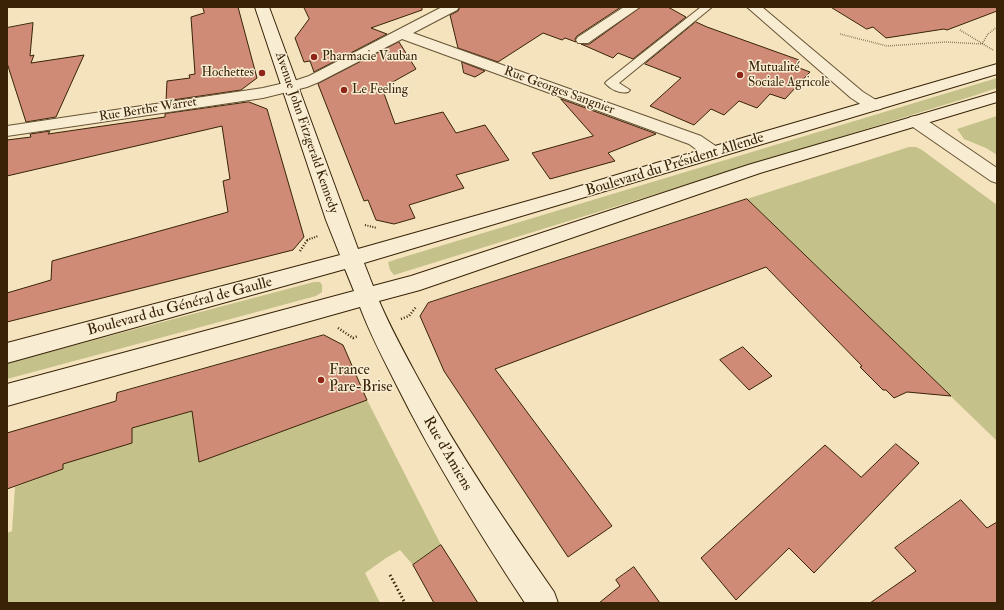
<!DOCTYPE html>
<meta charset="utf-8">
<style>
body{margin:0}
#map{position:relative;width:1004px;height:610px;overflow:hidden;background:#f4e3bc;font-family:"IM FELL Double Pica",serif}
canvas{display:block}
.frame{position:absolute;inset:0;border:8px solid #382307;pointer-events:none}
</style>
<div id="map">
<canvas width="1004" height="610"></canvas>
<div class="frame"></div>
</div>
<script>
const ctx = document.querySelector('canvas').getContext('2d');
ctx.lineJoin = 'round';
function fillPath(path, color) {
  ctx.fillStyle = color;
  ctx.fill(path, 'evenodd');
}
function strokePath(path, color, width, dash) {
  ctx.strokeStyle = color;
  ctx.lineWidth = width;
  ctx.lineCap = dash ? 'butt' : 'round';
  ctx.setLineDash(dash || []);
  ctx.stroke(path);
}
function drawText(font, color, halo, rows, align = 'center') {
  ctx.font = font + ' "IM FELL Double Pica",serif';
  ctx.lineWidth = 3;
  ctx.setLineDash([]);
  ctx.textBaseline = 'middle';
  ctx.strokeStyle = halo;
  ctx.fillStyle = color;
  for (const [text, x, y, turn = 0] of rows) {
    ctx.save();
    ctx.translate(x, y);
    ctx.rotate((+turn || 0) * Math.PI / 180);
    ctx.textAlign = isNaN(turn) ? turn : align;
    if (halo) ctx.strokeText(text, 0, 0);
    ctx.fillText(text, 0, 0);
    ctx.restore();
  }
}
const green = new Path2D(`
 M997,78V88L973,96L394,275L390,270L388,262L407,256Z
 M997,116V155L986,148L964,139L957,129Z
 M909,147H916L922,150L997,205V441L747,199Z
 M314,282H320L322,285V292L316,296L7,379V363Z
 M367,400L441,545L413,565L400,550L386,558L365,573L380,603H7V533L12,531L15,487L63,469V453L102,452L131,443L132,428L192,411L199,462Z`);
const building = new Path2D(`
 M203,7H238L257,78L241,90L166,101L167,81L190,78L189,75L195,74L191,17L204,13Z
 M304,7H422V10L371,28L387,34L314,72L310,61L304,62L295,38L309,19Z
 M460,7H621L577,36L575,39L576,42L565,38L562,40L543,33L498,62L458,48L450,15L458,11Z
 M641,7H668L686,17L633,59L618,53L613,58L581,44H589Z
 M831,7H997V11L947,30L944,29L886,38L873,27L867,29Z
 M696,22L707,27L799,60L794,66L810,72L785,99L770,94L757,108L739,101L724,115L711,109L694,125L650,106L681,78L645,64Z
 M33,23L30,56L34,55L31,63L84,55L56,117L26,122L7,63V28Z
 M399,42L416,69L382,88L395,124L443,112L456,133L485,125L509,160L456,175L464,188L409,205L415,218L394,224L376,220L368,200L364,201L318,84Z
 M462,62L485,71L475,77L464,73Z
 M561,99L654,133L656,134L608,153L615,161L550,179L532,153L593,136Z
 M249,102L267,109L304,237L293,250L7,322V293L51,280L52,261L228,212L223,181L230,179L222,126L7,176V140L31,137L30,134L50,131L48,134L165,117V114Z
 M747,199L951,396L907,392L894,398L886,390H883L860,367L862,366L766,267L495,369L612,526L568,557L444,371L420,316L428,303Z
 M324,335L343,345L367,400L199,462L192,411L132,428V443L63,464V469L7,489V433L116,401L117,393Z
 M743,347L772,376L749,390L720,360Z
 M896,444L919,463L814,573L789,548L736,600L701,558L825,445L861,477Z
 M961,500L987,528L997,522V603H870L916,571L895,548Z
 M441,545L478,603H434L413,565Z
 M634,567L660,603H599L620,586L616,580Z`);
const pathFar3 = new Path2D(`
 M960,30L993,50
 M840,34L887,46L946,42L982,44L988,34L997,27`);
const pathFar2 = new Path2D(`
 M365,225L377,228
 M307,240L318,236`);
const pathFar1 = new Path2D(`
 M300,251L308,239
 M401,319L409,316L416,307
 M338,328L353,338L358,336`);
const path = new Path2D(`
 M390,575L405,603`);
const lane = new Path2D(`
 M701,7H712L619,83L630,90L628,92C620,94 610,89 605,83L607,81Z`);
const street = new Path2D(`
 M442,7H459L457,10L413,33L701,136L720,149L723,153L720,157C708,160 699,151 689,144L402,39L319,82L307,87L263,98L7,136V126L263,88L297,80L309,76Z
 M624,7H640L588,43H578L576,40L578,37Z
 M747,7H762L863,92L881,103L883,106L881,109C869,112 861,104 851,98Z
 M916,116L922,117L997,168V183L991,181L910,125L908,121L910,117Z`);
const secondary = new Path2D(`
 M255,7H269L358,249L567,190L653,164L997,64V74L364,263L373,286L411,276L748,165L997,92V102L760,173L420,290L379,301C391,329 405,354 419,380C459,454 506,523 554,592L558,603H525C479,533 435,462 397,386C384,360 370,334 360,307L7,406V384L354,291L345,269L7,363V343L340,255L326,220Z`);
const markers = [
 [314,57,4,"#8f2418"],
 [262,73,4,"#8f2418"],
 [740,75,4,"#8f2418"],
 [344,90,4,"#8f2418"],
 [321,380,4,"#8f2418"]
];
const farPoinames = [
 ["Pharmacie Vauban",322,57],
 ["Mutualité",748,68],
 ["Sociale Agricole",748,83],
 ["Hochettes",254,73,"right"],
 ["Le Feeling",352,90]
];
const farStreetnames = [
 ["Rue Georges Sangnier",559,91,20],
 ["Rue Berthe Warret",148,110,-9],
 ["Avenue John Fitzgerald Kennedy",306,133,71]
];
const streetNames = [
 ["Boulevard du Président Allende",675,165,-17],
 ["Boulevard du Général de Gaulle",180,307,-15],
 ["Rue d'Amiens",447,454,60]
];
const poiNames = [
 ["France",329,371],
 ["Pare-Brise",329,388]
];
fillPath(green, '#c4c18b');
fillPath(building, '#cf8b76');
strokePath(building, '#382307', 1);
strokePath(lane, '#675334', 2);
strokePath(street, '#675334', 2);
strokePath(secondary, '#382307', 2);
strokePath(pathFar3, '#382307', 1.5, [0.5, 1.5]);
strokePath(pathFar2, '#382307', 2, [1, 1.5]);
strokePath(pathFar1, '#382307', 2.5, [1, 2]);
strokePath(path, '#382307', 3, [1.5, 2.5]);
fillPath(lane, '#f8edd3');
fillPath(street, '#f8edd3');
fillPath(secondary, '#f8edd3');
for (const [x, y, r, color] of markers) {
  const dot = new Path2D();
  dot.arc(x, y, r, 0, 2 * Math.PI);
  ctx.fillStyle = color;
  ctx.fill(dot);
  strokePath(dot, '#f8edd3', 1.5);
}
drawText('13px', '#382307', '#f8edd3', farPoinames, 'left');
drawText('13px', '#382307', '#f8edd3', farStreetnames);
drawText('15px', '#382307', '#f8edd3', streetNames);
drawText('15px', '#382307', '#f8edd3', poiNames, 'left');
</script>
